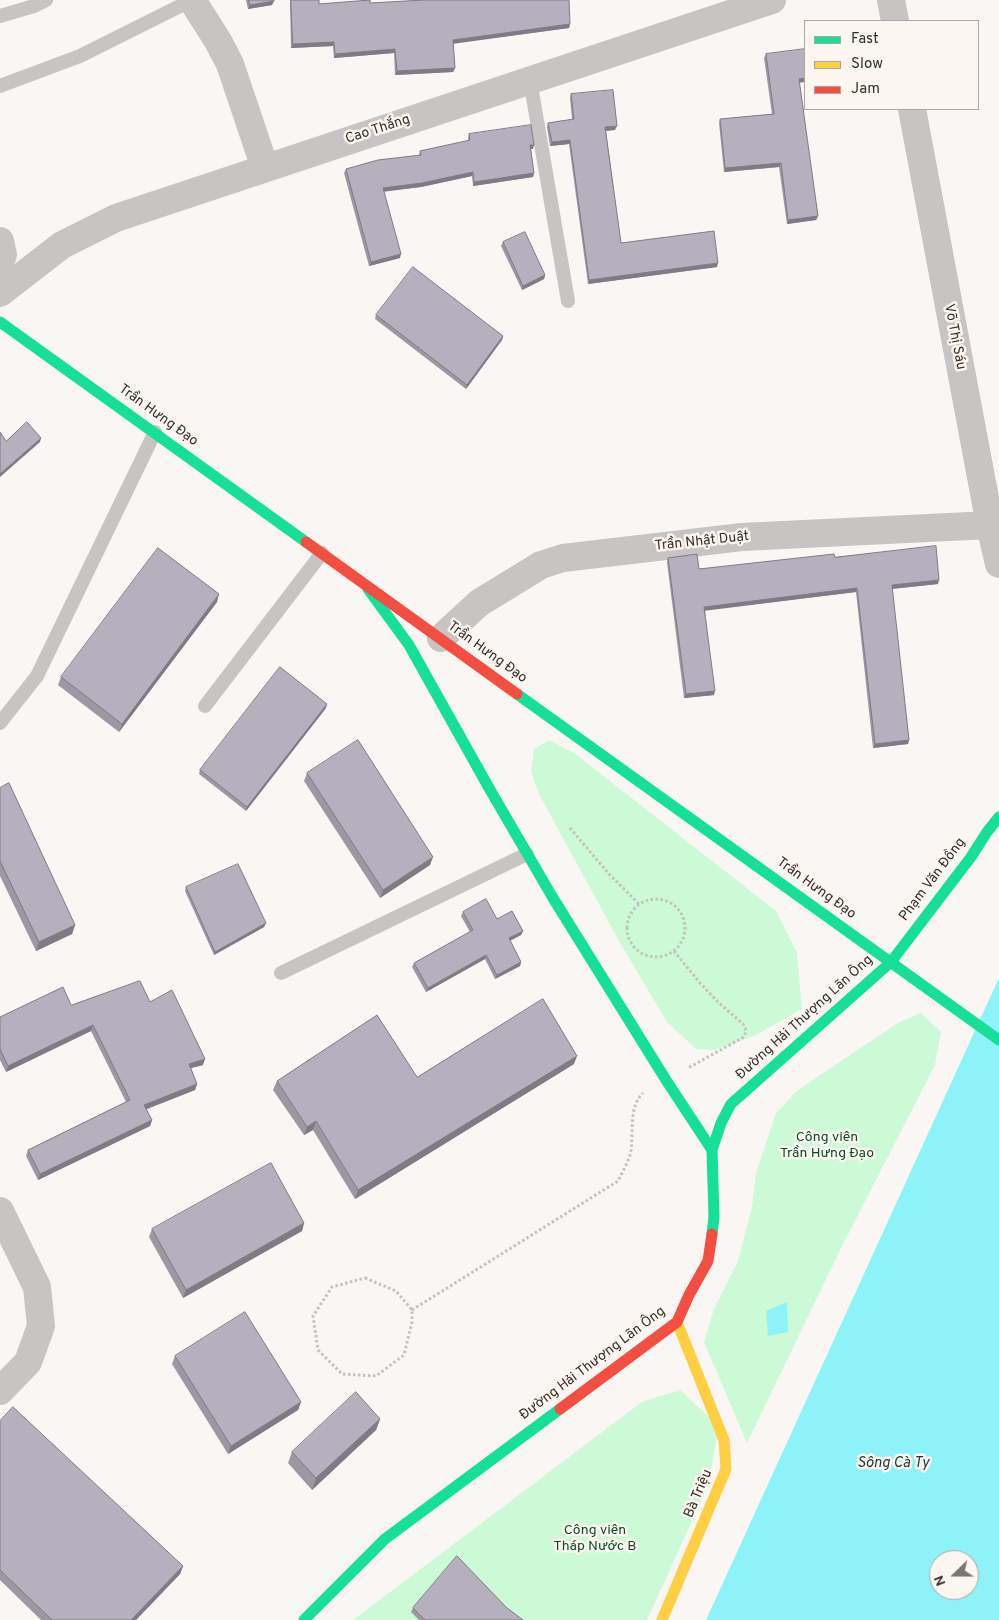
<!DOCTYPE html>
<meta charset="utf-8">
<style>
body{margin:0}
#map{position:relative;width:999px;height:1620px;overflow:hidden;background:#faf6f3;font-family:Overpass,sans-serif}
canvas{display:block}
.legend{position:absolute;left:804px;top:20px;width:175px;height:90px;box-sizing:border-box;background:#fdf6f0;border:1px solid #ada6a0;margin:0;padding:6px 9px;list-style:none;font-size:15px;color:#362f29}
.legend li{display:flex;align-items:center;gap:10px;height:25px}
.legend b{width:25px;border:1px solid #ada6a0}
.north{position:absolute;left:929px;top:1550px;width:50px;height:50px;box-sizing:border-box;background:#fdf6f0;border:1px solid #ada6a0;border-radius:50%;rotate:248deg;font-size:14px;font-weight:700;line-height:20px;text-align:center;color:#362f29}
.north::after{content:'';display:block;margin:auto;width:18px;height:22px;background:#7b7570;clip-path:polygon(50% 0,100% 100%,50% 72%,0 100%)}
</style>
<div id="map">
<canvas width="999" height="1620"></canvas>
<ul class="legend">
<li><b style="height:6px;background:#16e098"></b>Fast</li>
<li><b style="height:6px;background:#ffcf43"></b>Slow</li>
<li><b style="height:6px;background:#f24e42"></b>Jam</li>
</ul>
<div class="north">N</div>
</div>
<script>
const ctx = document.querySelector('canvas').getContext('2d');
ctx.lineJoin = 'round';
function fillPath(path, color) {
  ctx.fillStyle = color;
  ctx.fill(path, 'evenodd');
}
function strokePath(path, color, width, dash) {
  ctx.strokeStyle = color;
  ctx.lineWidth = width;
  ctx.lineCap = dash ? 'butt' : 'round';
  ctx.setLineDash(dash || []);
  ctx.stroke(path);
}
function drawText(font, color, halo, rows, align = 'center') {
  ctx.font = font + ' Overpass,sans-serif';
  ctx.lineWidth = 5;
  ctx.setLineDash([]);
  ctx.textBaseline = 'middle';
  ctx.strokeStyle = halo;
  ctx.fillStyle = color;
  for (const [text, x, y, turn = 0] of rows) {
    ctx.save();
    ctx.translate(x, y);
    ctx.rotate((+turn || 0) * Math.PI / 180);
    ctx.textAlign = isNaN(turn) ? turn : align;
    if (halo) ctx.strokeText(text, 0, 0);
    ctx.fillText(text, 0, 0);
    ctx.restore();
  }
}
const green = new Path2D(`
 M549,740L574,753L776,911L797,953L802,1009L754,1036L714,1050L696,1049L667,1022L619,941L540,796L531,772L534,749Z
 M921,1013L941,1032L935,1065L841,1248L747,1443L704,1342L714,1309L738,1261L752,1207L756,1173L776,1113L798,1090L898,1023Z
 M680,1390L719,1426L708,1486L647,1620H353L642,1402Z`);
const water = new Path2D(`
 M999,978V1620H706ZM939,1560H969V1590H939Z
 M787,1302L788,1332L768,1336L766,1311Z`);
const path = new Path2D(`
 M570,828L609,874L639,904
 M627 928a29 29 0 1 1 58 0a29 29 0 1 1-58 0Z
 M674,951L700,983L718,1002L744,1025L746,1031L744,1037L688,1068
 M365,1278L396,1291L412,1310V1322L404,1355L376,1376L342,1374L318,1350L313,1316L332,1287Z
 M412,1310L618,1181C622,1173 627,1164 630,1155C635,1136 627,1108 643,1093`);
const lane = new Path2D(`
 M0,16L34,6L46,0
 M530,80L568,301
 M0,86L80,56L192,0
 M205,706L322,553
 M0,723L37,676L155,432
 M281,973L527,854`);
const street = new Path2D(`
 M192,0L218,41L230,64L265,168
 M891,0L895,21
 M912,109L990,525L999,564
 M0,241L3,255L0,261
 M0,293L62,245L116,218L772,0
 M441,638L479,603L541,565L563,558L742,537L990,525
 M0,1211L37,1287L41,1326L28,1362L0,1391`);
const fast = new Path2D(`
 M0,322L306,542
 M368,589L409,645L489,788L553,898L666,1080L712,1150
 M517,694L999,1040
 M712,1234L714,1217L712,1150L721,1123L731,1104L891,962L971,857L987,832L999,817
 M304,1620L385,1539L560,1409`);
const slow = new Path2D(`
 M662,1620L726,1469L724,1440L677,1322`);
const jam = new Path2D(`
 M306,542L517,694
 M560,1409L677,1322L689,1295L708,1261L712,1234`);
const wall = new Path2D(`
 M246,0H274L272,5L248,9Z
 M290,0H319V4L370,3L570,24L569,28L453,43L455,68L453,72L395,75L394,53L334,58L333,46L291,48Z
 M766,54L799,83L818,216L816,220L787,224L779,167L724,172L719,123L720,119L772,114L764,58Z
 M571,94L615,130L606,131L621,243L717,267L588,284L569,144L550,146L547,127L548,123L572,119L570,98Z
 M469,134L533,149H531L534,173L533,177L473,186L472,176L421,187L384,191L400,258L369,266L344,173L346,169L419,155L420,151L468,141V138Z
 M503,242L545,275L544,279L522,290L501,246Z
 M376,315L503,336L502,340L466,389L375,319Z
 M835,557L938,584L892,589L909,740L908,744L873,748L856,592L705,610L714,695L684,698L667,562L668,558L699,569Z
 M217,602L119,732L58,685L61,677Z
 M326,708L246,811L199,774L200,770Z
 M307,773L430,865L380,898L304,781Z
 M0,788L75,925L72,934L36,951L0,876Z
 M186,887L266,923L264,927L214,955L185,891Z
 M463,912L497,919L523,931L521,935L510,941L521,962L520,966L495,979L485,959L426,992L412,967L414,963L470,932L461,916Z
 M150,1002L203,1065L191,1068L197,1084L195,1090L146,1109L152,1120L150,1126L38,1180L26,1156L28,1150L126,1102L91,1031L6,1072L0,1060V1017L71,1005Z
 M574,1064L355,1199L313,1130L304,1135L273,1090L277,1081L417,1077Z
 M304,1223L302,1231L183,1298L149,1237L152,1229Z
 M175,1356L301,1402L298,1410L228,1454L172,1364Z
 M380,1419L376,1430L312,1490L288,1463L292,1452Z
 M0,1421L183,1566L180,1574L136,1620H41L0,1580Z
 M413,1608H507L523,1620H419L411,1612Z`);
const shadedWall = new Path2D(`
 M274,1L272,5L248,9L250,5Z
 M570,24L569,28L452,44L453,40Z
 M334,42L333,46L291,48L293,44Z
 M395,49L394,53L334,58L335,54Z
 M455,68L453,72L395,75L397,71Z
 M805,78V82L797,83L799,79Z
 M617,126L615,130L604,131L605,127Z
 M570,140L569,144L550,146L552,142Z
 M530,145H534L533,149H529Z
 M781,163L779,167L724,172L725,168Z
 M473,172L472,176L421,187L382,192L383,188Z
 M534,173L533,177L473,186L474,182Z
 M818,216L816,220L787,224L788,220Z
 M401,254L400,258L369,266L371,262Z
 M718,263L717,267L588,284L589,280Z
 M545,275L544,279L522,290L523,286Z
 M503,336L502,340L466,389L467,385Z
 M41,438L40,442L0,477V474Z
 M939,580L938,584L890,589L892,585Z
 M857,588L856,592L703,611L704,607Z
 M219,594L217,602L119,732L122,724Z
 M715,691L714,695L684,698L686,694Z
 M327,704L326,708L246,811L247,807Z
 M909,740L908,744L873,748L875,744Z
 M433,857L430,865L380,898L383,890Z
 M266,923L264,927L214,955L215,952Z
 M75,925L72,934L36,951L39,942Z
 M523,931L521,935L507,942L509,938Z
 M486,955L485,959L426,992L428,988Z
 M521,962L520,966L495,979L497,975Z
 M93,1025L91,1031L6,1072L8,1066Z
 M577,1056L574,1064L355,1199L358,1190Z
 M205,1059L203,1065L187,1069L189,1064Z
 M197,1084L195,1090L142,1111L144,1105Z
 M152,1120L150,1126L38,1180L40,1174Z
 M316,1121L313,1130L304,1135L307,1127Z
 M304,1223L302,1231L183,1298L186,1290Z
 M301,1402L298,1410L228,1454L231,1446Z
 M380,1419L376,1430L312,1490L316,1478Z
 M183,1566L180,1574L136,1620H131Z`);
const building = new Path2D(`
 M249,0H274V1L250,5Z
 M291,0H319V4L370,0V3L424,0H569L570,24L453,40L455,68L397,71L395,49L335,54L334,42L293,44Z
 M805,49V78L799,79L818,216L788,220L781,163L725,168L720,119L774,114L766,54Z
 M613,90L617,126L605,127L621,243L714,231L718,263L589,280L570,140L552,142L548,123L574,119L571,94Z
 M531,125L534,145H530L534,173L474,182L473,172L422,183L383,188L401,254L371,262L346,169L378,160L421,155L420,151L470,140L469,134Z
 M525,232L545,275L523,286L503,242Z
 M413,267L503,336L467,385L376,315Z
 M27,422L41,438L0,474V432L6,441Z
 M936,546L939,580L892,585L909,740L875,744L857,588L704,607L715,691L686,694L668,558L697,554L699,569L834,554L835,557Z
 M158,548L219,594L122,724L61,677Z
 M280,667L327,704L247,807L200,770Z
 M358,740L433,857L383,890L307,773Z
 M9,783L75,925L39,942L0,861V788Z
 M238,864L266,923L215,952L186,887Z
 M486,899L497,919L512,911L523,931L509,938L521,962L497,975L486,955L428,988L414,963L473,930L463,912Z
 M140,981L150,1002L172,990L205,1059L189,1064L197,1084L144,1105L152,1120L40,1174L28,1150L130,1100L93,1025L8,1066L0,1049V1017L63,987L71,1005Z
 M543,999L577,1056L358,1190L316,1121L307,1127L277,1081L377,1015L417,1077Z
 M271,1163L304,1223L186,1290L152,1229Z
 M245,1312L301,1402L231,1446L175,1356Z
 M356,1392L380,1419L316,1478L292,1452Z
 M13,1407L183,1566L131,1620H52L0,1570V1421Z
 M457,1556L507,1608L523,1620H425L413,1608Z`);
const streetNames = [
 ["Cao Thắng",378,130,-18],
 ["Võ Thị Sáu",954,337,79],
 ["Trần Hưng Đạo",158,416,36],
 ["Trần Nhật Duật",702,542,-6],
 ["Trần Hưng Đạo",487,653,36],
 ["Phạm Văn Đồng",933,880,-53],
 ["Trần Hưng Đạo",816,889,36],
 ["Đường Hải Thượng Lãn Ông",805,1018,-42],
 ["Đường Hải Thượng Lãn Ông",593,1364,-37],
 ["Bà Triệu",699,1494,-67]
];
const parkNames = [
 ["Công viên",827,1138],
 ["Trần Hưng Đạo",827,1154],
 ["Công viên",595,1531],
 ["Tháp Nước B",595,1547]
];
const waterNames = [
 ["Sông Cà Ty",893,1464]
];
fillPath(green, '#ccf9d6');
fillPath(water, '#8ef3f9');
strokePath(path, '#c4c1c0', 3, [2.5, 2.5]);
strokePath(lane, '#c7c4c3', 14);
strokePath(street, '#c7c4c3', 28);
strokePath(fast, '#16e098', 11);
strokePath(slow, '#ffcf43', 11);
strokePath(jam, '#f24e42', 11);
fillPath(wall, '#9d97a3');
fillPath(shadedWall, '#7f7b85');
fillPath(building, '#b6b0be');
strokePath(building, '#7f7b85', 1);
drawText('14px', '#362f29', '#fdf6f0', streetNames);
drawText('14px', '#074e27', '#fdf6f0', parkNames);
drawText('italic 15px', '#20393b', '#fdf6f0', waterNames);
</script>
